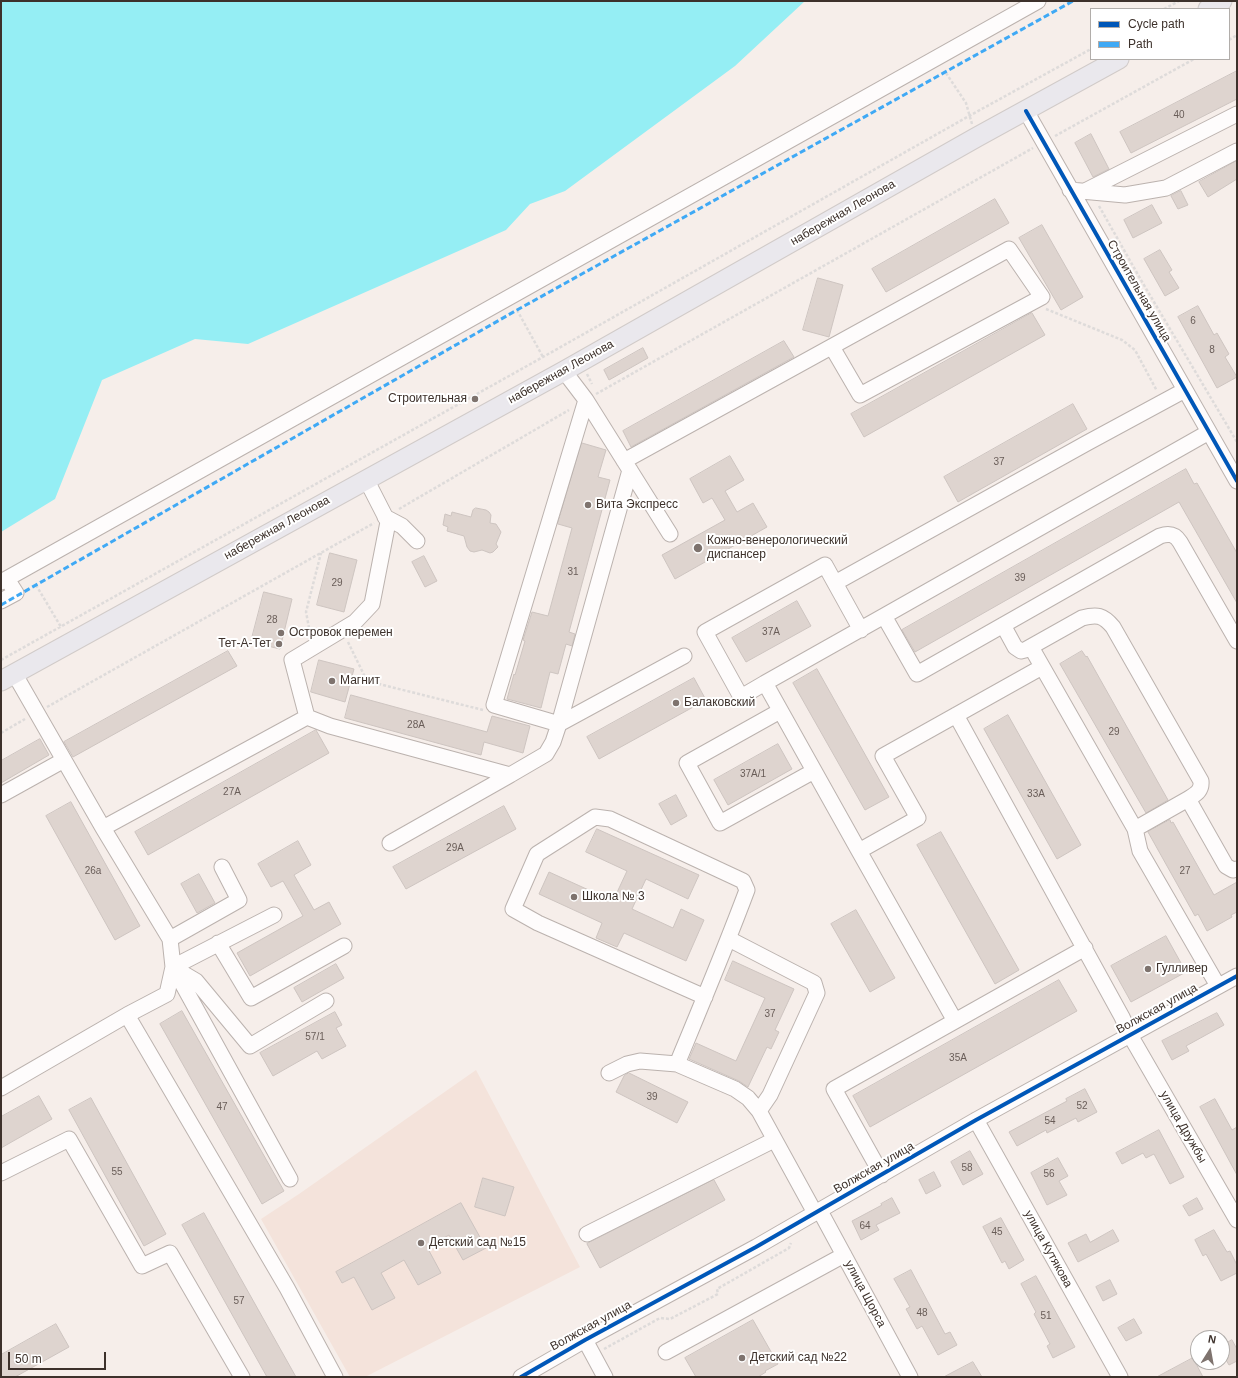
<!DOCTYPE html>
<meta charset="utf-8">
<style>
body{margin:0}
#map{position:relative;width:1238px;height:1378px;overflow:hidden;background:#f6eeea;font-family:Arial,sans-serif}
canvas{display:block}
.frame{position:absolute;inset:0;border:2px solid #3d312b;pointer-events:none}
.legend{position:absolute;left:1090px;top:8px;width:140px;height:52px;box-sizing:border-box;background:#fff;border:1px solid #b1adaa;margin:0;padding:5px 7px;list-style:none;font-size:12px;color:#3d312b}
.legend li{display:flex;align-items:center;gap:8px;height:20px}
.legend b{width:20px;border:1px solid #b1adaa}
.north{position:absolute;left:1190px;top:1330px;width:40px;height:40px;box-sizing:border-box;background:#fff;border:1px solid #b1adaa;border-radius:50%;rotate:11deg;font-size:11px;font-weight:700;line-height:16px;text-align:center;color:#3d312b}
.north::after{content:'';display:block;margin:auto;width:14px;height:18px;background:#7e736e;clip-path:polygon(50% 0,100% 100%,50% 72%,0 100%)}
.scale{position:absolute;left:8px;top:1352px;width:98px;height:18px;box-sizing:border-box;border:2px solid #3d312b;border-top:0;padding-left:5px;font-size:12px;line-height:14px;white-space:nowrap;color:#3d312b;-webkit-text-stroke:3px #fff;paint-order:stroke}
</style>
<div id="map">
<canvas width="1238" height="1378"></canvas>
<div class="frame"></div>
<ul class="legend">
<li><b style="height:5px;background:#0057b8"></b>Cycle path</li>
<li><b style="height:5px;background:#3fa9f5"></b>Path</li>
</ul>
<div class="north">N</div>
<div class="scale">50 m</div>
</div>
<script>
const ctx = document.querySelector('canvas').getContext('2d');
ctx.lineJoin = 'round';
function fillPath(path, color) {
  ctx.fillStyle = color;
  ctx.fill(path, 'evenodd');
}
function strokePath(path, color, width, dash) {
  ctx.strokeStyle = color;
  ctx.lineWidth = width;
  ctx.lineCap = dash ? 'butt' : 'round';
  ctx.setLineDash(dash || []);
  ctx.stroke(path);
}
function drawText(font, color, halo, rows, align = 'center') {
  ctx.font = font + ' Arial,sans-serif';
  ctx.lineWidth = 4;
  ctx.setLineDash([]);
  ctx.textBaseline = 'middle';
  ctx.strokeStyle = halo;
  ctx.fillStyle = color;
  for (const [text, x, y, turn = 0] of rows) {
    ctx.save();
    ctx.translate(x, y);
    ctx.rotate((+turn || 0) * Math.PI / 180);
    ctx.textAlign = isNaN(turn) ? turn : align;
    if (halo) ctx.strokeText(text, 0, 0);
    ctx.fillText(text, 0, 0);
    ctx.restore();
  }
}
const built = new Path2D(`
 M476,1070L580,1267L365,1377H350L261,1219L299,1194Z`);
const water = new Path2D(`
 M1,1H805L735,66L565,191L530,204L506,230L248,344L195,339L102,380L55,499L1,532Z`);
const building = new Path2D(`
 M1237,71V99L1131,153L1120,132Z
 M1091,134L1109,169L1093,177L1075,143Z
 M1237,161V179L1208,197L1199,182Z
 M1181,191L1188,205L1178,209L1171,196Z
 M995,199L1009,223L886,292L872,269Z
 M1152,205L1162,223L1133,238L1124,220Z
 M1042,225L1083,297L1061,310L1019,238Z
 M1160,250L1172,270L1169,272L1179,288L1165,296L1144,259Z
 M818,278L843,285L829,337L803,330Z
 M1198,306L1214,335L1217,333L1229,354L1225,357L1237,377L1217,388L1178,317Z
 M1032,313L1045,335L864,437L851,414Z
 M784,341L794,357L631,447L623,431Z
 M643,348L648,358L609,380L604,370Z
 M1073,404L1087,429L958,502L944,477Z
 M582,443L606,450L598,477L610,480L569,632L575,634L572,646L566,644L558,674L550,672L541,708L507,699L514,674L515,675L525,641L523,640L532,612L548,616L572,528L558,524Z
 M730,456L744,480L725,491L737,512L753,503L767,527L675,579L662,555L725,520L712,498L703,503L690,479Z
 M1186,469L1194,484L1197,483L1237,553V603L1179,502L915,652L902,630Z
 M476,508L486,510L489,512L491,515L490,523L496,524L501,532L496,544L498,547L493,552L490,553L482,550L474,552L470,551L467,547L464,536L447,531L448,527L443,525L445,514L451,516L452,512L471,517L473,510Z
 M330,553L357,560L344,612L317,605Z
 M424,556L437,581L425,587L412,562Z
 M264,592L292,599L280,649L251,642Z
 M797,601L811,626L746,662L732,638Z
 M228,651L237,666L73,757L64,742Z
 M1082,651L1086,657L1087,656L1168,800L1146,813L1060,664Z
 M319,660L354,669L345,702L311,692Z
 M817,669L889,797L865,810L793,683Z
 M694,678L706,700L599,759L587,737Z
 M351,695L487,732L492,716L530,726L523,753L484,742L481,755L345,718Z
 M1008,715L1081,845L1057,859L984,729Z
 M316,730L329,753L148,855L135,832Z
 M40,739L49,755L1,783V761Z
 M778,744L792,769L728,805L714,780Z
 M676,795L687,816L671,825L659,804Z
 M71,802L140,926L115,940L46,816Z
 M504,806L516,829L406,889L393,867Z
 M1170,820L1171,823L1173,822L1214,895L1237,882V912L1231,915L1232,917L1207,931L1198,914L1195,916L1148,832Z
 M597,829L699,875L688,899L646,879L632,909L673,928L681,909L704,920L686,961L624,933L617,947L596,938L602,923L539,894L549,872L613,901L627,871L586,852Z
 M941,832L1019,970L995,984L917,845Z
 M298,841L311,865L294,875L314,910L329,902L341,924L250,976L237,953L303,916L283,881L271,887L258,864Z
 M199,874L215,903L197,913L181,884Z
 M856,910L895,978L870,992L831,924Z
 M1166,936L1186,972L1131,1002L1111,966Z
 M733,961L794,989L775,1030L779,1032L771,1049L767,1047L748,1087L739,1081L689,1059L696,1043L736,1061L765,998L725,980Z
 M336,964L344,978L302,1002L294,988Z
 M1059,980L1077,1011L870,1127L853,1096Z
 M182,1011L284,1191L262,1204L160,1024Z
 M335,1012L342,1025L336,1028L346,1046L322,1059L317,1051L273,1076L260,1053Z
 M1217,1013L1224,1025L1186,1046L1189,1051L1172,1060L1162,1041Z
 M629,1073L688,1102L677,1123L616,1092L624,1076Z
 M1085,1089L1097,1112L1078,1122L1076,1118L1047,1133L1046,1130L1017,1146L1009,1132L1067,1101L1066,1099Z
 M39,1096L52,1119L1,1148V1117Z
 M91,1098L166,1234L144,1246L69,1110Z
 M1215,1099L1232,1130L1237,1127V1175L1200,1107Z
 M1159,1130L1184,1177L1170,1184L1154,1154L1146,1158L1143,1153L1122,1164L1116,1153Z
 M970,1151L983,1174L963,1185L951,1162Z
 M1058,1158L1068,1176L1059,1181L1067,1195L1047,1205L1031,1173Z
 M934,1172L941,1186L926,1194L919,1180Z
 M483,1178L514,1187L505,1216L475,1207Z
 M714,1180L725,1200L600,1268L587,1244Z
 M892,1198L900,1213L876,1225L879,1230L861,1240L852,1221L882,1205L881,1204Z
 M1197,1198L1203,1209L1189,1216L1183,1206Z
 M461,1203L486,1248L463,1260L449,1235L427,1247L441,1273L418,1285L404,1260L381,1273L395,1298L372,1310L354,1277L342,1283L336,1272Z
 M204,1213L296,1377H267L182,1225Z
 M1001,1218L1024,1260L1009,1269L1005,1261L1002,1263L983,1227Z
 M1113,1230L1119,1241L1078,1262L1068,1243L1086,1234L1090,1242Z
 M1214,1230L1227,1252L1230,1251L1237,1265V1273L1221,1281L1206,1254L1203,1256L1195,1240Z
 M911,1270L945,1334L950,1332L957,1345L938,1355L922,1326L917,1329L906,1309L910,1307L894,1279Z
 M1036,1276L1075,1347L1053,1358L1047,1346L1050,1344L1034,1314L1036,1312L1021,1284Z
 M1110,1280L1117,1294L1103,1301L1096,1287Z
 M1134,1319L1142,1333L1126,1341L1118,1328Z
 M753,1320L778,1364L765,1371L766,1372L758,1377H696L685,1358Z
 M56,1324L69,1347L15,1377H1V1355Z
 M1232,1340L1237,1349V1361L1229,1365L1222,1353V1346Z
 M1193,1358L1203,1377H1157Z
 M973,1362L982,1377H944Z`);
const path = new Path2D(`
 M1164,9L1179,1
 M1229,40L1237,35
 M946,73L966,103L972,124
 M1055,136L1194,59
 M1099,206L1141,280L1237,442
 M1046,309L1122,340L1135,350L1157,391
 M517,310L543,357
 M587,374L592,384
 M596,394L1033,148
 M399,509L569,410
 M36,585L61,627
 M310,633L306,612L321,553
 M348,642L367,681L483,710
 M1,660L543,357L969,116L1091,49
 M47,707L374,523
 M1,733L25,719
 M604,1349L660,1318L670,1319L718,1294L717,1289L789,1248L791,1243`);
const minor = new Path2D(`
 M1026,111L1237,481
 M1070,190L1125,195L1166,188L1237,151
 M1085,191L1237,114
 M564,371L586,400L494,705L559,724L630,470
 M586,400L670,534
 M1209,432L884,616L917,674L1160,536C1169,533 1175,534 1180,542L1237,641
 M624,461L1009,249L1042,297L860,395L832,347
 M385,517L402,526L417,541
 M1,582L1038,1
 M835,583L1087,443L1185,390
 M1,601L16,593L7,579
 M884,616L765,683L859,851L918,818L883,756L1042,667
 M1003,625L1015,647L1021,651L1025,650L1082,618C1097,614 1103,615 1113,627L1201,781C1202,791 1196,794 1188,799
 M1031,647L1135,829L1140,851L1218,986
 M14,673L103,828L170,939L173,967L167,994L127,1015L287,1288L335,1377
 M765,683L741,697L705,632L825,565L861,630
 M780,711L687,763L720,823L814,771
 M956,715L1122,1017L1130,1035L1237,1220
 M307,717L330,726L510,775L390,843
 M510,775L546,754L553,742L559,724L684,656
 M1,795L64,760
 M103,828L307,717L292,660L355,622L372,604L388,522L366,479
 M1135,829L1188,799L1226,866L1233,870L1237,869
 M859,851L955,1021
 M170,939L239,900L222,867
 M729,939L814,983L817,993L770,1095L759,1111
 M218,943L251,998L344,946
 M173,967L290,1179
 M173,967L274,915
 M174,968L196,981L250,1046L326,1001
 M677,1064C701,1006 725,949 747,890L743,881L610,819L595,817L537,854L513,909L538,923L705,997
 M609,1073L627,1064L640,1061L677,1064L735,1089L748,1098L759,1111L815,1213
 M1,1088L127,1015
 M976,1120L1120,1377
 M1,1173L69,1139L142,1266L170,1253L242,1377
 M882,1175L834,1089L1085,948
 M820,1211L910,1377
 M587,1234L774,1140
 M585,1340L605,1377
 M666,1352L844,1255
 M521,1377L585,1340L756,1247L976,1120L1237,976`);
const major = new Path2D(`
 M1208,9L1222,1
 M1,681L564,371L977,137L1119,59`);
const quiet = new Path2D(`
 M1,605L517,310L1073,1`);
const cycleway = new Path2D(`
 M1026,111L1237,481
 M521,1377L585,1340L756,1247L976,1120L1237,976`);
const markers = [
 [475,399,4,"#7e736e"],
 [588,505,4,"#7e736e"],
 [698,548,5,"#7e736e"],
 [281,633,4,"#7e736e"],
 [279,644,4,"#7e736e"],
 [332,681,4,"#7e736e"],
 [676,703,4,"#7e736e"],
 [574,897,4,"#7e736e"],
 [1148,969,4,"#7e736e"],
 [421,1243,4,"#7e736e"],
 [742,1358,4,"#7e736e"]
];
const numberNames = [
 ["40",1179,115],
 ["6",1193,321],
 ["8",1212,350],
 ["37",999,462],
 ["31",573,572],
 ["39",1020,578],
 ["29",337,583],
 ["28",272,620],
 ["37А",771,632],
 ["28А",416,725],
 ["29",1114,732],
 ["37А/1",753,774],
 ["27А",232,792],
 ["33А",1036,794],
 ["29А",455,848],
 ["26а",93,871],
 ["27",1185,871],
 ["37",770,1014],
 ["57/1",315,1037],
 ["35А",958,1058],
 ["39",652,1097],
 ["52",1082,1106],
 ["47",222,1107],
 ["54",1050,1121],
 ["58",967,1168],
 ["55",117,1172],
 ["56",1049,1174],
 ["64",865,1226],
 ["45",997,1232],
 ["57",239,1301],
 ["48",922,1313],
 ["51",1046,1316]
];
const streetNames = [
 ["набережная Леонова",843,213,-30],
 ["Строительная улица",1139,291,60],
 ["набережная Леонова",561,372,-29],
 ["набережная Леонова",277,528,-29],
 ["Волжская улица",1157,1009,-29],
 ["улица Дружбы",1183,1127,60],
 ["Волжская улица",874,1168,-30],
 ["улица Кутякова",1048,1249,61],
 ["улица Щорса",865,1294,62],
 ["Волжская улица",591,1326,-29]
];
const poiNames = [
 ["Строительная",467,399,"right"],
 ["Вита Экспресс",596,505],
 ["Кожно-венерологический",707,541],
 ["диспансер",707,555],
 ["Островок перемен",289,633],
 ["Тет-А-Тет",271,644,"right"],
 ["Магнит",340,681],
 ["Балаковский",684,703],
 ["Школа № 3",582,897],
 ["Гулливер",1156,969],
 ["Детский сад №15",429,1243],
 ["Детский сад №22",750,1358]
];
fillPath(built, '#f4e3db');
fillPath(water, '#95eef4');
fillPath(building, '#ded4cf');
strokePath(building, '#cdc4c0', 1);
strokePath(minor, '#bbb2ae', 17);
strokePath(major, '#d1cbc9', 21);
strokePath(path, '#dedbda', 2.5, [3, 2]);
strokePath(minor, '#fefcfc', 15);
strokePath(major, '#eae8ed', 19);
strokePath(quiet, '#3fa9f5', 3, [6, 3]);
strokePath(cycleway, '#0057b8', 4);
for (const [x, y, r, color] of markers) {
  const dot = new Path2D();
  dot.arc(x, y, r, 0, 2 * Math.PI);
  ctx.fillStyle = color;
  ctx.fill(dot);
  strokePath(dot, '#fff', 1.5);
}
drawText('10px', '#695d58', null, numberNames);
drawText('12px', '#3d312b', '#fff', streetNames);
drawText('12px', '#3d312b', '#fff', poiNames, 'left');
</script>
